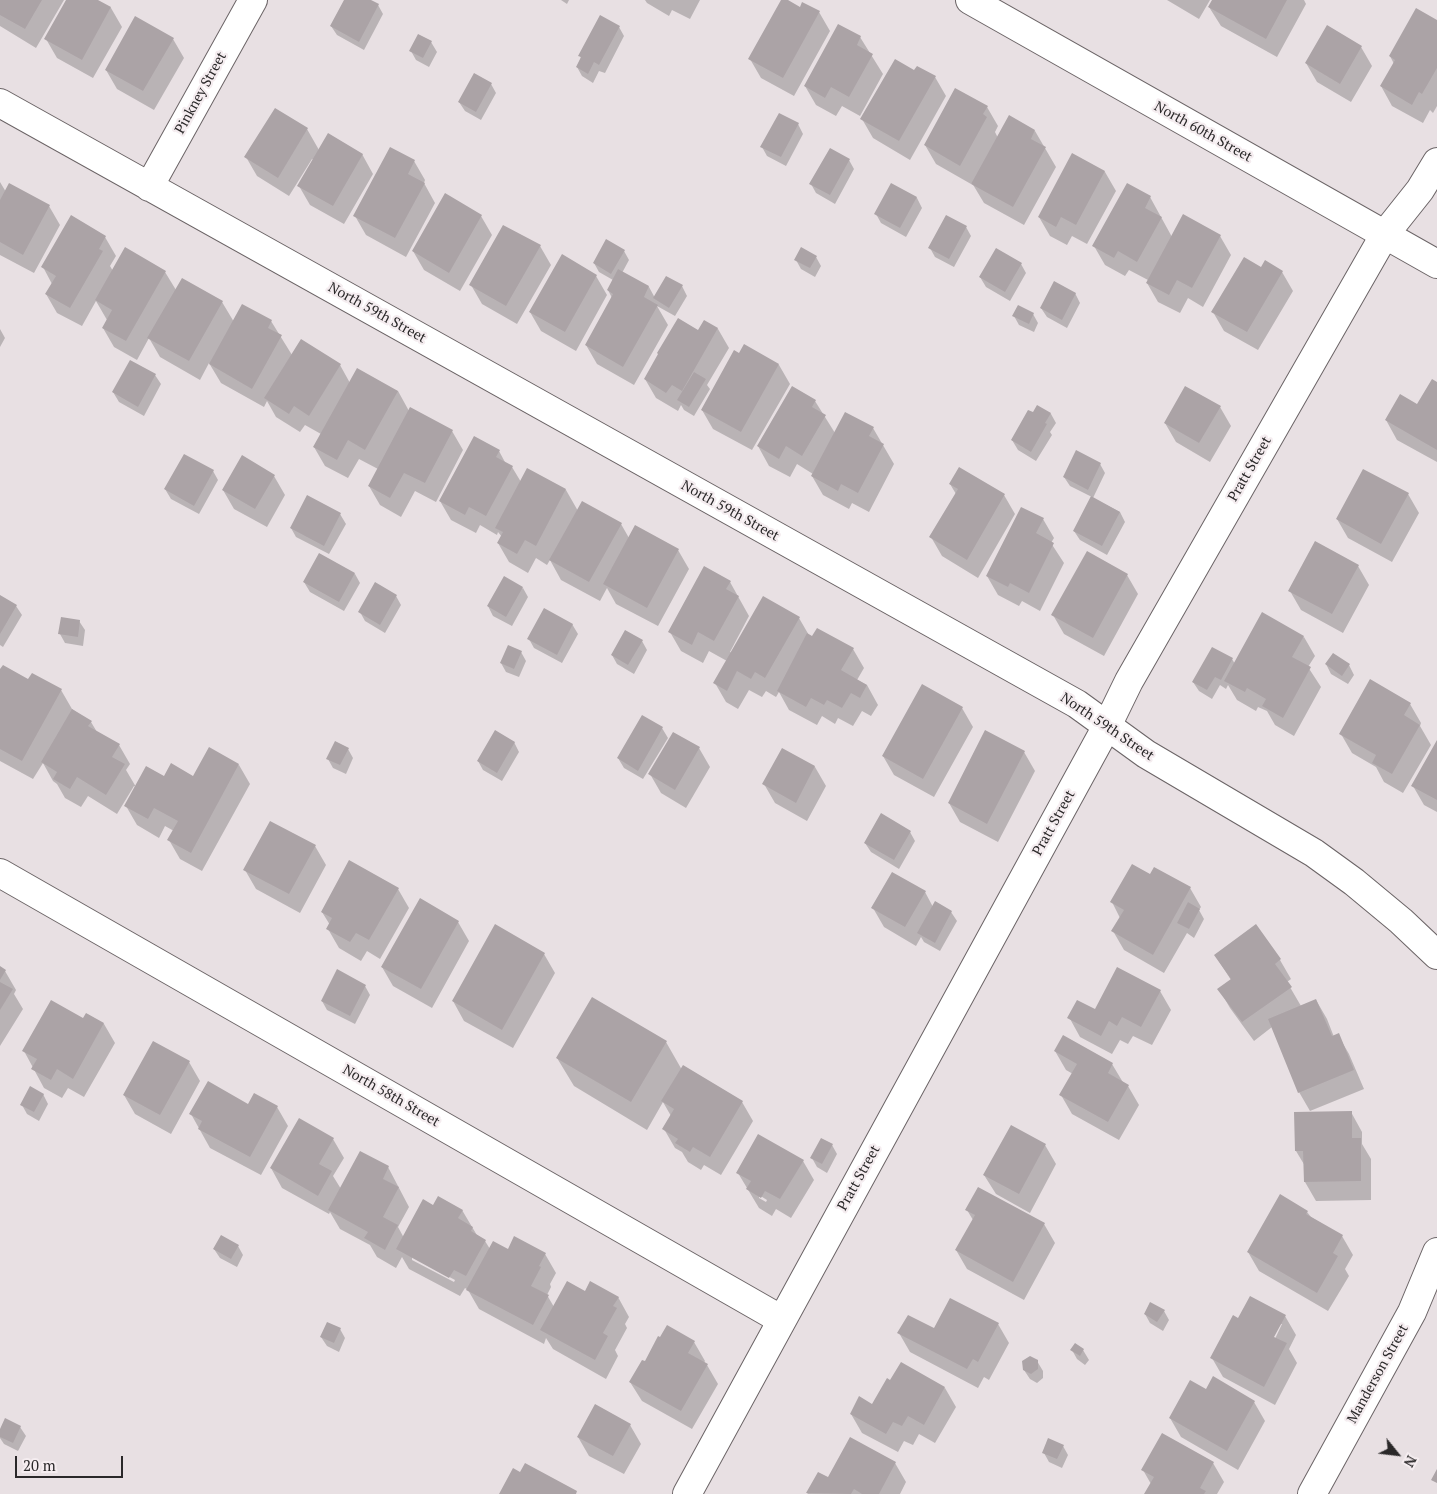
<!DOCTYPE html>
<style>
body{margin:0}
#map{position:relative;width:1437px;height:1494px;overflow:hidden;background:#e8e0e3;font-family:"PT Serif",serif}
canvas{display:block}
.north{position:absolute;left:1372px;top:1429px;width:50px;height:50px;-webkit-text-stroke:4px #f5edf0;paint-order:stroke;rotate:119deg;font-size:14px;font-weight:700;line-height:20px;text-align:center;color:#2a2829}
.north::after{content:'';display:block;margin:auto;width:18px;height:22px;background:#2a2829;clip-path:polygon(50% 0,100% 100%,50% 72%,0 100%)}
.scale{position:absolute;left:15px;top:1456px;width:108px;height:22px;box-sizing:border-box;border:2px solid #2a2829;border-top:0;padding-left:6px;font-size:15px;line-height:18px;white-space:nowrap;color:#2a2829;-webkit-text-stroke:4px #f5edf0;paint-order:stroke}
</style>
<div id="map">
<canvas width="1437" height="1494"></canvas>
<div class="north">N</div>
<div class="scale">20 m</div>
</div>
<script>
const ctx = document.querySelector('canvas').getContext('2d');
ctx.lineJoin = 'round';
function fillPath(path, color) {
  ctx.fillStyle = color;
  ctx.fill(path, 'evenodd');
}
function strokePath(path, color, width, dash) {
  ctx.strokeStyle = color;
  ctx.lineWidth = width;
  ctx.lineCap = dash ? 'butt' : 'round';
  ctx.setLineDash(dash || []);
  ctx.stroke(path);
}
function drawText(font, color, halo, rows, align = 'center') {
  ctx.font = font + ' "PT Serif",serif';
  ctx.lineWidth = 4.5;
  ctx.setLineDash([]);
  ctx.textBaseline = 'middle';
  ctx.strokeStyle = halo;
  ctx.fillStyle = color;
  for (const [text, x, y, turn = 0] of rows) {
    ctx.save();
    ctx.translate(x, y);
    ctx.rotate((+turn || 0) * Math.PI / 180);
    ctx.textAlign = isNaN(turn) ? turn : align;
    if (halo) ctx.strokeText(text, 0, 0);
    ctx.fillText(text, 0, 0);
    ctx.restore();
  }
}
const shadow = new Path2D(`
 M0,0H64L36,48L0,26Z
 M68,0H96L111,8L122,27L93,78L57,58L46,39Z
 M345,0H369L378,5L383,14L364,50L337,35L331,26Z
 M561,0H569L567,4Z
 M645,0H700L690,19L672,10L669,16L647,3Z
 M782,0H785L800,8L819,12L830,31L794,96L761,78L750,59Z
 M1167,0H1210L1199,19Z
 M1213,0H1304L1306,4L1277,57L1221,26L1209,7Z
 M1437,22V106L1433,113L1430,110L1423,123L1392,106L1381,86L1394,64L1390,56Z
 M619,27L624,36L605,73L599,71L593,83L582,76L577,67L581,58L580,56Z
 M860,37L883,74L860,116L842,106L836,116L816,105L805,86Z
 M173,39L184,58L154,110L117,89L106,70Z
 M431,42L437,52L429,67L416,60L411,51Z
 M1361,47L1372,66L1351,102L1317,82L1306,63Z
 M915,72L935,77L946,96L910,160L873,138L862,119Z
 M491,84L496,93L481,120L465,111L459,102Z
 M987,107L998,126L995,132L998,138L1035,131L1056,167L1024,225L984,203L972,183L971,184L936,164L925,145Z
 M798,124L803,134L786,166L767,156L762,147Z
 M307,129L319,150L362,154L373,174L344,224L310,205L299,186L314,160L312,159L289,196L257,176L246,157Z
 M391,149L414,161L425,180L424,183L435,203L406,257L366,235L355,216Z
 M1073,155L1105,172L1116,191L1087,244L1072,236L1067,245L1050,236L1039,217Z
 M849,160L854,169L835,204L816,193L811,184Z
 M0,182L6,192L10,185L49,206L60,225L34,273L0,255Z
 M892,185L917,198L922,208L906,237L881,223L876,214Z
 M1150,197L1172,237L1220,236L1231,255L1203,307L1188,298L1180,313L1158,302L1147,283L1148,280L1129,270L1125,276L1105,265L1094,246Z
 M481,216L492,235L460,291L424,270L413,251Z
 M966,227L971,236L954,267L935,257L930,248Z
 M105,237L116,256L110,266L113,271L165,272L176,290L222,302L234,322L271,321L292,355L340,365L350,383L398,391L409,411L452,431L463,450L436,502L415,491L401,517L380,505L369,486L378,469L359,459L348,478L325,466L314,447L321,434L305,425L300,432L276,417L267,401L264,407L221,383L209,363L200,380L160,357L149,338L137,360L114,347L103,328L107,320L96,301L82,326L57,313L46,294L52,284L43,267Z
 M540,246L551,265L517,324L482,304L471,285Z
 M624,251L629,260L622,273L649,287L655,298L682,286L687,296L675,316L657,306L668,325L634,385L597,364L586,345L612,298L608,290L613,280L599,272L594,263Z
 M816,257L821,266L815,277L801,269L796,260Z
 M1021,264L1026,273L1010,301L986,287L980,277Z
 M1262,269L1282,272L1293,291L1258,350L1224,331L1213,312Z
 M596,276L607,295L576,351L541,331L530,312Z
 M1075,293L1080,303L1067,328L1047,317L1041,308Z
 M1033,314L1038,323L1034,332L1019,325L1014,316Z
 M704,321L718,329L729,348L707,385L710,389L694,416L684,410L681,405L678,411L656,398L645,379L698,332Z
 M0,329L5,338L0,347Z
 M740,354L779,365L790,384L752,450L713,429L702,410Z
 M155,375L161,384L144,416L119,402L113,392Z
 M1437,383V462L1397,440L1386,420L1418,405Z
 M815,401L835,433L873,428L894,464L869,512L852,503L849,509L823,495L812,476L813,474L797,464L790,477L769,466L758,446Z
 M1037,407L1051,414L1056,423L1050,432L1052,435L1036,461L1018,450L1012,440L1033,414Z
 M1220,407L1231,426L1210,462L1176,442L1165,423Z
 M499,451L506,464L512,467L521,482L527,470L566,490L578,511L621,524L629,538L678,550L689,569L658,626L616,604L607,588L600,601L561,580L550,560L547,565L536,558L528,573L509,562L498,543L502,537L498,532L497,535L480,525L476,533L451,520L440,501Z
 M1100,464L1105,473L1093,498L1120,512L1125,522L1107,555L1080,540L1074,531L1092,497L1070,486L1064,477Z
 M213,471L218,480L199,514L171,499L165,489Z
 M274,476L285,495L267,527L234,509L223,490Z
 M950,484L1004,495L1015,514L978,578L942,556L931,537L956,494Z
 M1408,494L1419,513L1392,562L1348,538L1337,519Z
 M308,497L340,514L346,524L329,554L296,537L291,528Z
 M1043,519L1054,538L1051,543L1064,563L1040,611L1022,601L1019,606L998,595L987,576Z
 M1358,566L1369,585L1343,633L1301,610L1290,591Z
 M355,574L360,583L344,611L310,592L304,582Z
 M1127,575L1138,594L1104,656L1064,634L1053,615Z
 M730,582L749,616L730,652L732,653L799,618L810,637L853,649L864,668L857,680L867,685L878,705L871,716L862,711L853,726L838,718L835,724L822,716L817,725L789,710L779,692L776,697L766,691L762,697L749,690L738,709L726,702L715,683L727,661L709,651L703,663L681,651L670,632Z
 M523,588L528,597L512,626L493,616L488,606Z
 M0,596L16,606L22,615L3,647L0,645Z
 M396,596L401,605L385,633L365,621L360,612Z
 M79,621L85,630L83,646L65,643L60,634Z
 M572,624L578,634L562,663L534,648L529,639Z
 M1304,637L1315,656L1308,667L1321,687L1294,736L1275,725L1267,711L1258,707L1256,711L1237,700L1228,685L1226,689L1220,685L1212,699L1199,691L1193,682L1232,659L1235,664Z
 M642,641L647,650L634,674L617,664L612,655Z
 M521,652L526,661L519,677L506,672L501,663Z
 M1326,664L1349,665L1354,675L1348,684L1331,674Z
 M0,672L61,690L72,709L91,722L97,732L119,745L130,764L126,770L136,787L165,778L194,777L239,765L250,784L202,871L180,859L169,840L174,831L165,826L159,838L137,825L126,806L136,787L134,786L117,814L88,796L81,807L65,798L57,784L53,781L43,763L33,779L0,761Z
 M1410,704L1421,723L1420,726L1431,745L1403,793L1384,782L1376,767L1352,753L1341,734Z
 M962,708L973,727L934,797L894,775L883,756Z
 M642,717L662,728L668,738L643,779L624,768L618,758Z
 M514,742L519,752L502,781L483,770L478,761Z
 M1437,743V812L1424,805L1413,786Z
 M699,748L710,767L686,808L661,793L650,774Z
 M348,749L353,758L346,774L333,768L328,759Z
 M783,750L815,767L826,786L807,821L775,803L764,784Z
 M1024,752L1035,771L998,842L960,822L949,803Z
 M910,832L915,841L899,869L871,852L865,843Z
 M315,846L326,865L300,913L256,889L245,870Z
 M1150,875L1190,888L1201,907L1199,910L1204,919L1194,938L1187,933L1164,973L1124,950L1113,931L1120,918L1112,902Z
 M398,889L409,908L380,959L367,951L361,961L339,948L328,929L330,925L322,912Z
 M925,892L933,907L951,912L957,921L940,951L924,942L921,937L916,946L884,927L873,908Z
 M458,922L469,941L432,1008L393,986L382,967Z
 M1255,926L1280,960L1291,979L1287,982L1301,1006L1316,1000L1327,1019L1334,1037L1338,1035L1349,1054L1364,1089L1310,1111L1299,1092L1272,1027L1254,1041L1230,1008L1219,989L1231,980L1215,955Z
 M544,954L555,973L513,1048L464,1021L453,1001Z
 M0,968L5,971L16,990L14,994L23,1009L0,1046Z
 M365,986L370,995L355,1024L327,1010L322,1001Z
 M1160,991L1171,1010L1152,1045L1133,1036L1128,1044L1120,1040L1112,1054L1080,1037L1069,1017Z
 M87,1014L104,1024L115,1043L84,1097L68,1088L62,1098L44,1088L24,1051L84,1020Z
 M666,1042L682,1070L742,1102L753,1121L721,1175L704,1165L701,1170L688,1162L682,1152L675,1148L664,1129L671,1116L663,1102L647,1130L574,1086L557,1058Z
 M1055,1051L1112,1064L1124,1084L1128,1086L1139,1105L1119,1140L1072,1114L1061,1095L1073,1074L1066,1070Z
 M189,1062L200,1081L171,1134L135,1114L124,1095Z
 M43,1094L48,1104L39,1121L27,1114L22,1105Z
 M249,1106L277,1107L288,1126L261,1175L210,1148L191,1114Z
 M1351,1112L1362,1132V1144L1371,1159V1200L1316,1201L1305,1182V1166L1296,1151Z
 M333,1139L344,1158L333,1176L341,1189L388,1167L409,1207L398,1227L404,1238L434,1207L462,1210L478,1237L485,1241L490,1249L545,1254L556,1273L550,1284L551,1287L547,1295L554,1307L585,1293L618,1297L629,1317L625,1324L627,1328L615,1350L618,1356L606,1379L553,1349L546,1338L544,1344L479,1309L468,1290L465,1288L460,1296L409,1269L402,1257L396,1268L377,1257L370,1245L340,1229L330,1212L329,1214L282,1188L271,1168ZM412,1257L455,1280L454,1282L412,1260Z
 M832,1145L837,1154L827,1173L817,1167L812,1158Z
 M1045,1145L1056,1164L1030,1213L996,1194L984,1175Z
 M803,1161L814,1180L791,1218L776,1209L772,1216L759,1208L738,1173ZM759,1195L767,1200L766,1202L759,1198Z
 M967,1210L1044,1224L1055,1243L1024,1300L967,1269L956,1250L973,1220Z
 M1307,1212L1311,1217L1342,1236L1353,1255L1345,1269L1349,1276L1328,1311L1259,1271L1248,1252Z
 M238,1246L243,1255L237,1267L220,1258L214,1249Z
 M1164,1311L1169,1320L1163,1331L1150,1323L1145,1314Z
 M1285,1316L1296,1335L1289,1349L1297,1363L1275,1405L1223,1377L1212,1358L1239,1320ZM1279,1324H1282L1273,1343L1270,1342Z
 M998,1324L1009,1343L989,1380L984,1377L978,1388L910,1352L899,1333Z
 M340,1329L345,1338L339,1352L327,1346L321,1337Z
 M694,1342L705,1361L704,1363L707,1365L718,1384L692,1429L642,1401L630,1382L645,1363Z
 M1075,1345L1083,1350L1089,1360L1085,1365L1077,1359L1072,1350Z
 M1037,1361L1043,1371V1378L1037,1383L1030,1379L1024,1370Z
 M945,1388L956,1407L935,1443L919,1434L913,1445L904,1441L898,1452L862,1433L851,1414L873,1406Z
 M1206,1391L1254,1402L1265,1421L1238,1470L1181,1437L1170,1418Z
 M630,1425L641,1444L624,1474L589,1456L578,1437Z
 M20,1427L26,1436L18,1451L4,1444L0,1438V1432Z
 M1063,1446L1068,1455L1062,1468L1049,1462L1044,1453Z
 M895,1463L906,1482L900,1494H808L807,1493L828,1479Z
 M1213,1463L1224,1482L1217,1494H1146L1151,1484L1143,1470Z`);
const building = new Path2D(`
 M0,0H42L25,29L0,15Z
 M66,0H98L111,7L82,60L44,39Z
 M344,0H371L379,4L359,42L330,26Z
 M781,0H788L800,7L802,2L820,11L783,78L748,59Z
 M1212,0H1287L1266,39L1208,7Z
 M1416,8L1437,20V68L1422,94L1419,92L1412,105L1380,86L1395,60L1389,56Z
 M600,15L620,26L599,65L594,62L588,74L576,67L581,57L578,56Z
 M135,16L174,38L143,91L105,70Z
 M838,24L861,36L857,45L873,54L849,97L831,87L825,98L804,86Z
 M1327,25L1362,46L1340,84L1305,63Z
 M418,34L432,41L423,58L409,51Z
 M895,59L914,70L917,66L936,76L899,141L860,119Z
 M474,73L492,83L476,112L458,102Z
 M955,88L988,106L983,114L987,117L960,166L924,145Z
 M275,108L308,128L278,178L244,157Z
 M779,113L799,123L781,157L760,147Z
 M1009,115L1035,130L1031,139L1046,147L1013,207L971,184Z
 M328,133L363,154L333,206L297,186Z
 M390,147L415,160L408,174L425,183L395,238L353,216Z
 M830,148L850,159L830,195L809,184Z
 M1072,153L1105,171L1076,225L1061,217L1056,227L1038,217Z
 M9,183L50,205L23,255L0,242V200Z
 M891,183L917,197L900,228L874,214Z
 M1127,183L1151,196L1145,208L1162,217L1137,262L1118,251L1114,258L1092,246Z
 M445,193L482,215L449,273L412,251Z
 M1183,214L1221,235L1192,288L1177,280L1169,295L1146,283Z
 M71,215L106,236L99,249L103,251L70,308L45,294L56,276L41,267Z
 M946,215L967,226L949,259L928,248Z
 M503,225L541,245L506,306L469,285Z
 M606,239L625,250L611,274L593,263Z
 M125,247L166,271L126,341L102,328L112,310L95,300Z
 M801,247L817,256L810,268L794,260Z
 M996,248L1022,263L1005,292L979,277Z
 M562,254L597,275L565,332L529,312Z
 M1244,257L1261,267L1265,260L1283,271L1247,332L1211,312Z
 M618,269L649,286L644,297L658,305L623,367L585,345L613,294L607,290Z
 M666,276L683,285L669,308L653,298Z
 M182,278L223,301L189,361L147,338Z
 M1054,281L1076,293L1062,320L1040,308Z
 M242,304L272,320L268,328L282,335L252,389L209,364Z
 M1018,305L1034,313L1029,324L1012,316Z
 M678,318L698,330L704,320L718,328L682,391L672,385L666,393L644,379L658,354L657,353Z
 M301,339L341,364L309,416L294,406L289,414L264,398Z
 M744,344L779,364L741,432L701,410L734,350L739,353Z
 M130,360L156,374L138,407L112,392Z
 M357,368L398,391L365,450L348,440L337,460L313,447Z
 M694,372L706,379L689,407L677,400Z
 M1432,379L1437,382V450L1385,420L1400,394L1417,404Z
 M792,386L816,400L812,407L826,415L802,456L786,446L779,459L757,446Z
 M1185,386L1221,406L1199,443L1164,423Z
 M1037,405L1051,413L1045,423L1047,424L1031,452L1011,440L1028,410L1033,412Z
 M410,407L453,430L425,483L404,473L390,498L368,486Z
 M845,412L874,427L869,436L884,444L858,493L841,484L838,491L811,476Z
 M474,436L500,450L496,457L513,466L486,516L469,507L465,515L439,501Z
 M1076,450L1101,463L1088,490L1063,477Z
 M184,454L214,470L194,506L164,489Z
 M242,455L275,475L255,509L222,490Z
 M959,467L1005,494L967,560L929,537L958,489L949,484Z
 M527,468L566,489L536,546L525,540L517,554L497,543L503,532L495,528Z
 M1363,469L1409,493L1381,544L1336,519Z
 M307,495L341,513L324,546L290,528Z
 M1091,496L1120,512L1102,546L1073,531Z
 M582,501L622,523L589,582L549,560Z
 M1021,507L1044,518L1036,533L1054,543L1029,593L1010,583L1008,587L986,576Z
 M635,525L679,549L647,608L603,584Z
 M1315,541L1359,565L1332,614L1288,591Z
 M1087,551L1128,574L1093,638L1051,615Z
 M319,553L355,573L339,602L303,582Z
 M704,566L731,581L726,589L739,596L714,641L698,632L692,645L668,632Z
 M504,576L523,587L506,617L487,606Z
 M375,582L397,595L380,625L358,612Z
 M0,595L17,605L0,634Z
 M763,596L800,617L765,678L755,672L751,679L737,671L727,691L713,683Z
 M544,608L573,624L557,655L527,639Z
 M1262,612L1304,636L1292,657L1311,667L1283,718L1262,706L1266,699L1247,688L1245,692L1224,681Z
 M61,617L80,620L78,637L58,634Z
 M817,628L854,648L841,670L867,685L860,698L851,693L842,708L827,700L824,705L811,698L806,707L777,691L807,633L812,636Z
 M625,630L643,640L628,665L611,655Z
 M508,645L522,651L514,669L500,663Z
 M1212,647L1233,658L1221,680L1215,677L1207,690L1192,682Z
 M1333,653L1350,664L1342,676L1325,664Z
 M3,665L28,679L32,673L62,689L22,761L0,749V669Z
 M1370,679L1411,703L1404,715L1420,725L1392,774L1372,763L1376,755L1339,734Z
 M922,684L963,707L923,779L882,756Z
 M72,709L92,721L88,726L120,744L112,757L125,764L106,795L77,777L70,789L53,779L57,772L41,762Z
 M642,715L663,727L638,771L617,758Z
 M495,730L515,742L497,773L477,761Z
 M985,730L1025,751L987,824L948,803Z
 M673,732L700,747L675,790L648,774Z
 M1437,740V800L1411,786Z
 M335,741L349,748L340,765L326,759Z
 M209,747L239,764L191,853L167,840L178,821L154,808L148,819L124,806L146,766L164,776L171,763L193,776Z
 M782,748L815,766L796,803L762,784Z
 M881,813L911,831L894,860L864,843Z
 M270,821L316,845L289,894L243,870Z
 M349,860L399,888L369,940L356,933L350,942L326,929L332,918L321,912Z
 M1132,864L1150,874L1154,867L1191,887L1153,955L1111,931L1124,910L1110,902Z
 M892,872L926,891L905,927L871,908Z
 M420,898L459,921L421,989L381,967Z
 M935,901L952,911L935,943L917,933Z
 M1188,902L1200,909L1189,929L1177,923Z
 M495,924L545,953L502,1030L452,1001Z
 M1256,924L1281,959L1275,964L1292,987L1242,1022L1217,989L1231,979L1214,955Z
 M0,966L6,970L0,980Z
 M1117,967L1161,990L1141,1027L1122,1017L1117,1026L1109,1021L1101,1036L1067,1018L1077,1000L1095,1009Z
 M337,969L366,985L350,1016L321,1001Z
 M0,982L13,989L0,1010Z
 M592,997L667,1041L631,1102L556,1058Z
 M1316,999L1332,1036L1339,1033L1354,1070L1298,1093L1268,1019Z
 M51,1000L83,1018L86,1013L104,1023L73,1079L57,1069L51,1080L31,1069L37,1059L22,1051Z
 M1063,1035L1113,1063L1108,1073L1129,1085L1108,1122L1059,1095L1077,1064L1054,1051Z
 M153,1041L190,1061L160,1115L123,1095Z
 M683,1065L743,1101L710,1157L693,1147L690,1152L675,1143L678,1139L662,1129L674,1109L661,1101Z
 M208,1081L248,1104L254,1093L278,1106L250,1157L198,1129L202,1121L189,1114Z
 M30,1086L44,1094L34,1112L20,1105Z
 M1352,1111V1138H1361V1181L1304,1182L1303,1151H1295L1294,1112Z
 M299,1118L334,1138L319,1164L332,1171L318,1196L270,1168Z
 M1011,1125L1046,1144L1019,1194L983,1175Z
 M758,1134L804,1160L780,1199L765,1191L761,1198L746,1189L751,1181L736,1173Z
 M821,1138L833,1144L822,1164L810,1158Z
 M360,1151L389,1166L383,1179L399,1187L383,1217L398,1225L385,1250L364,1238L368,1232L328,1210Z
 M978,1187L1045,1223L1013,1282L955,1250L975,1215L965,1210Z
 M1280,1194L1308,1211L1306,1214L1343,1235L1333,1253L1338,1256L1317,1293L1247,1252Z
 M438,1196L463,1210L458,1218L473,1227L471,1231L486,1240L466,1276L454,1270L449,1278L396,1249L423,1199L433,1205Z
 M221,1235L239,1245L231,1259L213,1249Z
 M514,1236L546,1253L539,1266L541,1267L531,1286L549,1295L533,1325L466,1290L493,1241L508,1249Z
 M567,1281L585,1291L590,1281L619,1297L613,1306L617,1308L603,1333L608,1336L595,1360L540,1330Z
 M1250,1296L1286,1315L1274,1337L1287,1343L1264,1387L1210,1358L1233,1315L1238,1318Z
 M950,1298L999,1323L978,1362L973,1359L967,1369L897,1333L908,1315L934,1328Z
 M1150,1302L1165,1310L1157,1322L1144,1314Z
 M327,1322L341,1328L334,1343L320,1337Z
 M667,1325L695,1341L688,1353L708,1364L681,1411L629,1382L642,1360L645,1361L658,1336L660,1337Z
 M1075,1343L1084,1349L1080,1356L1070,1350Z
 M1030,1356L1038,1360V1369L1031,1374L1023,1370L1022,1361Z
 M901,1362L945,1387L924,1425L908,1416L902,1426L893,1422L886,1434L850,1414L859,1396L872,1404L887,1378L890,1380Z
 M1213,1376L1255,1401L1227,1451L1169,1418L1190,1380L1206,1389Z
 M595,1404L631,1424L613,1456L577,1437Z
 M5,1418L21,1426L13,1443L0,1437V1429Z
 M1162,1433L1214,1462L1200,1488L1206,1491L1204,1494H1144L1154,1477L1141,1470Z
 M850,1437L896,1462L879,1494H862L854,1489L851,1494L806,1493L818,1472L828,1477Z
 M1048,1438L1064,1445L1057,1459L1042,1453Z
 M525,1463L577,1491L576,1494H499L513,1468L520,1472Z
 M1437,1469V1483L1431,1480Z`);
const minor = new Path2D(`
 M0,103L1077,704L1146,754L1314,853L1354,882L1401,921L1437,955
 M149,187L253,0
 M0,873L782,1320
 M687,1494L1107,726L1129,681L1385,234L1420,190L1437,162
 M1312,1494L1412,1312L1437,1252`);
const major = new Path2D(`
 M970,0L1437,264`);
const streetNames = [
 ["Pinkney Street",201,93,-61],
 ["North 60th Street",1203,132,29],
 ["North 59th Street",377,313,29],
 ["Pratt Street",1250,469,-60],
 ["North 59th Street",730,511,29],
 ["North 59th Street",1107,727,34],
 ["Pratt Street",1054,823,-61],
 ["North 58th Street",391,1096,30],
 ["Pratt Street",859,1178,-61],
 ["Manderson Street",1378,1374,-61]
];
fillPath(shadow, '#0003');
fillPath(building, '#aba3a6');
strokePath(minor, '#6b6466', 30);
strokePath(major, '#6b6466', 30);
strokePath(minor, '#fff', 28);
strokePath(major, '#fff', 28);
drawText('14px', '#2a2829', '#f5edf0', streetNames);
</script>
